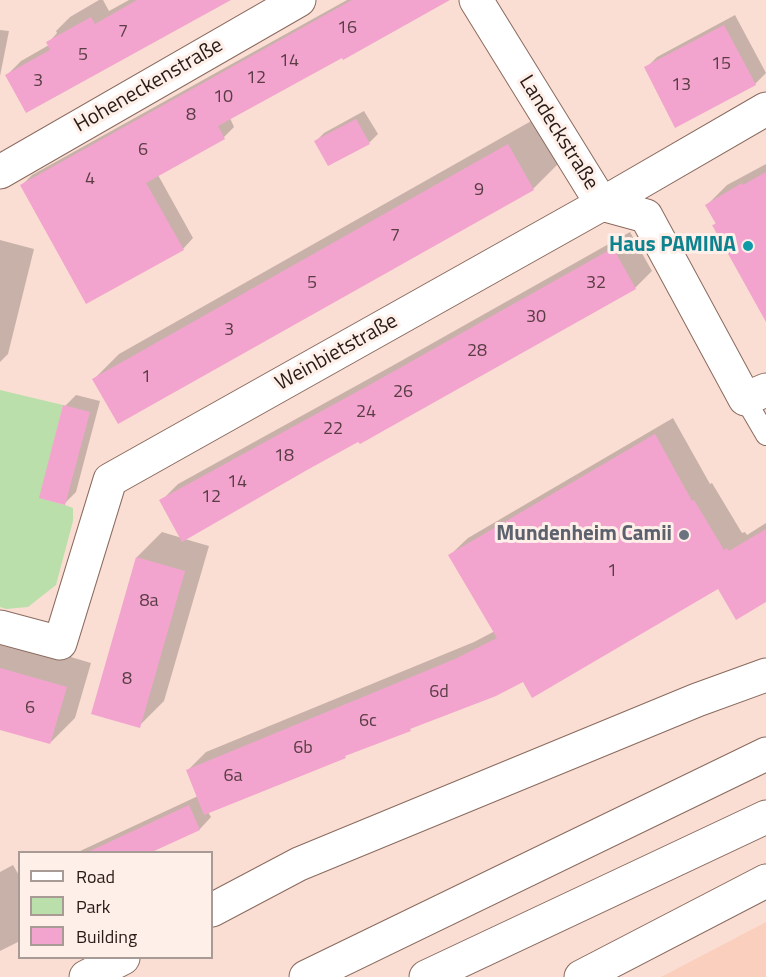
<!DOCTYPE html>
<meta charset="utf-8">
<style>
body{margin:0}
#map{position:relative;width:766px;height:977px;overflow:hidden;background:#fbded3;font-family:"Titillium Web",sans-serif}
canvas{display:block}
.legend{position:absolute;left:18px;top:851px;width:195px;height:108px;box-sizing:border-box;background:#feefe9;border:2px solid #a89a95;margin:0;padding:8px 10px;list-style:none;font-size:18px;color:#281b16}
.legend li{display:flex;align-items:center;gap:12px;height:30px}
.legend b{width:30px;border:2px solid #a89a95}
</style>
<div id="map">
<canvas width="766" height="977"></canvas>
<ul class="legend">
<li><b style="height:8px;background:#fff"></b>Road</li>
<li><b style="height:16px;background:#badfab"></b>Park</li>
<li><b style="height:16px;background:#f2a3ce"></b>Building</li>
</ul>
</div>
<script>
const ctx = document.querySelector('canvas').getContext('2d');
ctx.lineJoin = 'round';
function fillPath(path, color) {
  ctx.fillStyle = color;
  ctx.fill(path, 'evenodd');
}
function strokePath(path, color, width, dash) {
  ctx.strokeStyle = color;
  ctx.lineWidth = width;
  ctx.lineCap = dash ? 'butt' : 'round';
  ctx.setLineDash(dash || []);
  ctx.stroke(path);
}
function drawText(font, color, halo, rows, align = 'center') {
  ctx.font = font + ' "Titillium Web",sans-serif';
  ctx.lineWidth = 6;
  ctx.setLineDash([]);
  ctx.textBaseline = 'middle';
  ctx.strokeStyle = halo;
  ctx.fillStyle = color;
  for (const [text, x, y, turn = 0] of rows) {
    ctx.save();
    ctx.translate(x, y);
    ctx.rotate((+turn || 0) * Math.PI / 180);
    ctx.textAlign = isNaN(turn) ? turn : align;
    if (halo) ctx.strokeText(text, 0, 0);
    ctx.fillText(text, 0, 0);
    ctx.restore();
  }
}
const built = new Path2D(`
 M766,922V977H661Z`);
const green = new Path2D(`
 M0,390L63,405L40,498L65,505L73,508V521L56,585L28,607L6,609L0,607Z`);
const shadow = new Path2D(`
 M99,0H103L109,11L129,0H227L7,75L21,61L49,45L48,43L57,33L56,31L70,17Z
 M347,0H447L230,118L234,127L224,137L158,175L193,238L183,249L22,185L32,175Z
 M735,15L766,73L755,84L646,68L657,57Z
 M0,30L9,31L0,76Z
 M364,111L378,134L370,142L329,164L316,141L324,133Z
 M533,120L558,164L533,189L94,379L119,354Z
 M766,164V319L714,225L717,222L707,205L727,185Z
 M630,232L652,271L635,288L359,440L185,539L209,546L164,701L139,726L137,557L162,532L182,538L161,501L178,484L392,366Z
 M0,240L34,249L8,354L0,362Z
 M76,395L100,401L76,492L65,503V406Z
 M673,418L710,484L712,483L742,533L745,532L747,535L766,523V600L719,587L524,680L412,727L410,729L208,812L211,817L200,829L149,852H78L198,796L188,770L206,752L474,642L495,631L450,555L468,538Z
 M0,636L91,663L75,718L50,743L0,728Z
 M13,865L20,877V941L0,951V872Z`);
const building = new Path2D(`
 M137,0H231L26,113L5,75L50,50L46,42L91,17L95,24Z
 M352,0H450L359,51L343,60L342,58L218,126L225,139L146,183L184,250L86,304L20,185Z
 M724,25L756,85L675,128L644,67Z
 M356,119L370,144L328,166L314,141Z
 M508,144L534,190L118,424L92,379Z
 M766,172V322L712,225L716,224L705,205L742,183L743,185Z
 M613,248L636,289L360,444L358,442L307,470L182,542L159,500L373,383Z
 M63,405L90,412L65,505L39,498Z
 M655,434L692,501L694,500L724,550L727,548L729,551L766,529V602L736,620L718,589L532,698L523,682L496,696L410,729L411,731L345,756L346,758L204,815L186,770L455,659L497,638L448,555Z
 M136,557L185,571L140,728L91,714Z
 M0,668L67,687L50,744L0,730Z
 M189,805L200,830L152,852H88Z`);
const lane = new Path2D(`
 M745,399L766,435`);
const street = new Path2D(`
 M476,0L602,204L646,216L745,399L766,390
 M0,172L299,0
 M0,627L60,643L110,480L602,204L766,109`);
const highway = new Path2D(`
 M212,910L299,864L697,700L766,675
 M86,977L123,958
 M306,977L766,754
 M426,977L766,817
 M581,977L766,881`);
const markers = [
 [748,246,6,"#0f9aa8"],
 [684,535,6,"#6b7280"]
];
const numberNames = [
 ["16",347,29],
 ["7",123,33],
 ["5",83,56],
 ["14",289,62],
 ["15",721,65],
 ["12",256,79],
 ["3",38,82],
 ["13",681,86],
 ["10",223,98],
 ["8",191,116],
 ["6",143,151],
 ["4",90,180],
 ["9",479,191],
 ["7",395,237],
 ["5",312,284],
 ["32",596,284],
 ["30",536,318],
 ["3",229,331],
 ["28",477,352],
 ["1",146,378],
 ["26",403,393],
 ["24",366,413],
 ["22",333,430],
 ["18",284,457],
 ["14",237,483],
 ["12",211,498],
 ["1",612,572],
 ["8a",149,602],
 ["8",127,680],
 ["6d",439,693],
 ["6",30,709],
 ["6c",368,722],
 ["6b",303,749],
 ["6a",233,777]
];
const streetNames = [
 ["Hoheneckenstraße",149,86,-30],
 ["Landeckstraße",558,133,58],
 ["Weinbietstraße",337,353,-29]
];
const cultureNames = [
 ["Haus PAMINA",736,246]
];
const worshipNames = [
 ["Mundenheim Camii",672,535]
];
fillPath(built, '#fbcfbe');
fillPath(green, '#badfab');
fillPath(shadow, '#0003');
fillPath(building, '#f2a3ce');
strokePath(lane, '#8a6a5e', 22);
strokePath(street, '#8a6a5e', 35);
strokePath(highway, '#8a6a5e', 35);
strokePath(lane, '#fff', 20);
strokePath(street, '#fff', 33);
strokePath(highway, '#fff', 33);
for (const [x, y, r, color] of markers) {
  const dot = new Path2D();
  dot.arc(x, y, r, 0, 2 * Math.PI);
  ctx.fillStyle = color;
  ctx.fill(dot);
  strokePath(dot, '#feefe9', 2);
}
drawText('18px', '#5a3d44', null, numberNames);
drawText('21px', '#281b16', '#feefe9', streetNames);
drawText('bold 21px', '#0d838f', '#feefe9', cultureNames, 'right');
drawText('bold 21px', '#5b616d', '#feefe9', worshipNames, 'right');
</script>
